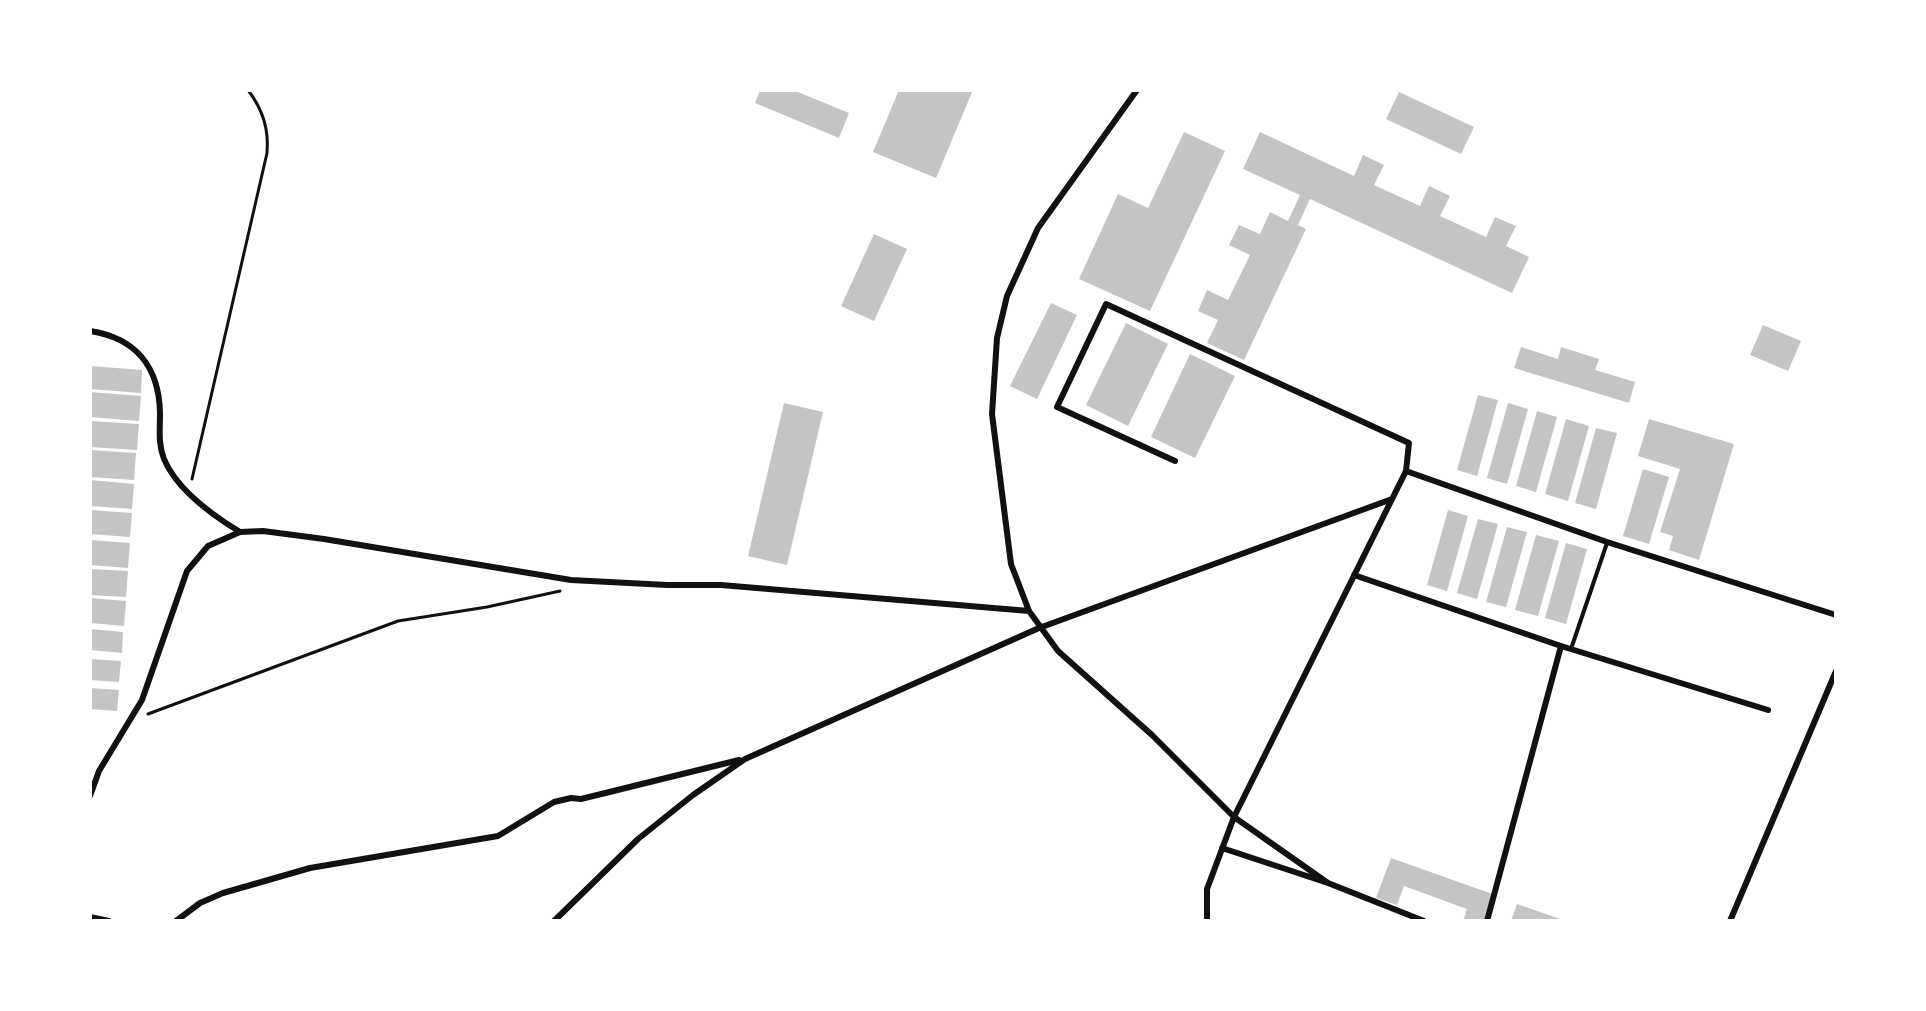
<!DOCTYPE html>
<style>
body{margin:0}
#map{position:relative;width:1926px;height:1011px;overflow:hidden;background:#fff;font-family:Raleway,sans-serif}
canvas{display:block}
.frame{position:absolute;inset:0;border:92px solid #fff;pointer-events:none}
</style>
<div id="map">
<canvas width="1926" height="1011"></canvas>
<div class="frame"></div>
</div>
<script>
const ctx = document.querySelector('canvas').getContext('2d');
ctx.lineJoin = 'round';
function fillPath(path, color) {
  ctx.fillStyle = color;
  ctx.fill(path, 'evenodd');
}
function strokePath(path, color, width, dash) {
  ctx.strokeStyle = color;
  ctx.lineWidth = width;
  ctx.lineCap = dash ? 'butt' : 'round';
  ctx.setLineDash(dash || []);
  ctx.stroke(path);
}
const building = new Path2D(`
 M760,90H793L849,113L839,138L755,103Z
 M899,90H973L936,178L873,152Z
 M1399,92L1474,127L1461,154L1386,119Z
 M1184,132L1225,151L1150,311L1079,279L1118,194L1148,208Z
 M1260,132L1354,176L1363,155L1384,165L1374,185L1420,206L1429,186L1450,196L1440,216L1486,237L1495,217L1516,226L1506,246L1529,257L1512,293L1310,199L1298,225L1306,229L1244,360L1207,343L1218,320L1198,311L1207,290L1228,300L1250,255L1229,245L1239,225L1260,234L1270,212L1288,221L1300,195L1243,169Z
 M874,234L907,249L874,321L841,306Z
 M1051,303L1077,315L1037,399L1010,386Z
 M1126,323L1168,344L1128,426L1086,405Z
 M1763,325L1801,341L1788,371L1750,355Z
 M1521,347L1558,359L1561,347L1599,359L1595,370L1635,382L1629,403L1514,368Z
 M1190,354L1235,376L1195,458L1151,437Z
 M90,366L142,370L141,393L90,389Z
 M90,392L141,396L139,421L90,417Z
 M1478,395L1498,400L1477,476L1457,470Z
 M784,403L823,412L787,565L748,556Z
 M1508,403L1528,409L1507,484L1487,478Z
 M1537,411L1557,417L1536,492L1516,486Z
 M1566,419L1589,426L1568,501L1545,494Z
 M1649,419L1734,444L1699,560L1669,550L1673,536L1660,532L1680,469L1638,456Z
 M90,421L139,424L137,450L90,447Z
 M1596,428L1617,433L1596,509L1575,503Z
 M90,450L136,453L134,480L90,477Z
 M1643,469L1669,477L1649,544L1623,536Z
 M90,480L134,484L132,509L90,506Z
 M90,510L132,513L130,537L90,534Z
 M1448,510L1468,516L1447,591L1427,585Z
 M1478,519L1498,524L1477,599L1457,593Z
 M1507,527L1527,532L1506,607L1486,602Z
 M1536,535L1559,541L1538,616L1515,610Z
 M90,540L130,543L128,568L90,565Z
 M1566,543L1587,549L1566,624L1545,618Z
 M90,569L128,571L126,597L90,595Z
 M90,598L126,601L124,626L90,623Z
 M90,629L123,632L122,653L90,650Z
 M90,659L121,661L119,682L90,680Z
 M90,688L119,690L117,711L90,709Z
 M1391,858L1495,895L1486,921H1463L1467,909L1404,886L1397,905L1376,898Z
 M1517,904L1566,921H1511Z`);
const path = new Path2D(`
 M192,479L267,153C269,129 263,110 248,90
 M148,714L398,621L487,607L560,591`);
const service = new Path2D(`
 M1571,649L1607,543`);
const minor = new Path2D(`
 M1137,90L1038,228L1007,296L997,338L992,414L1011,564L1029,611L1058,651L1152,735L1234,817L1328,883
 M90,331C136,338 159,367 160,413C160,429 158,444 164,459C177,490 212,515 240,532
 M1175,461L1057,407L1106,304L1409,443L1406,471L1234,817L1207,889V921
 M1406,471L1607,542L1836,615
 M1354,575L1561,646L1768,710
 M90,796L99,771L142,700L187,571L208,546L240,532L263,531L324,539L571,580L667,585H721L1029,611
 M1222,848L1328,883L1424,921
 M90,917L109,921
 M176,921L200,903L223,893L310,868L498,836L554,802L571,798L581,799L739,760
 M554,921L638,839L693,795L745,759L1039,628L1392,499
 M1487,921L1561,646
 M1730,921L1836,671`);
fillPath(building, '#c4c4c4');
strokePath(path, '#111', 3);
strokePath(service, '#111', 4);
strokePath(minor, '#111', 6);
</script>
